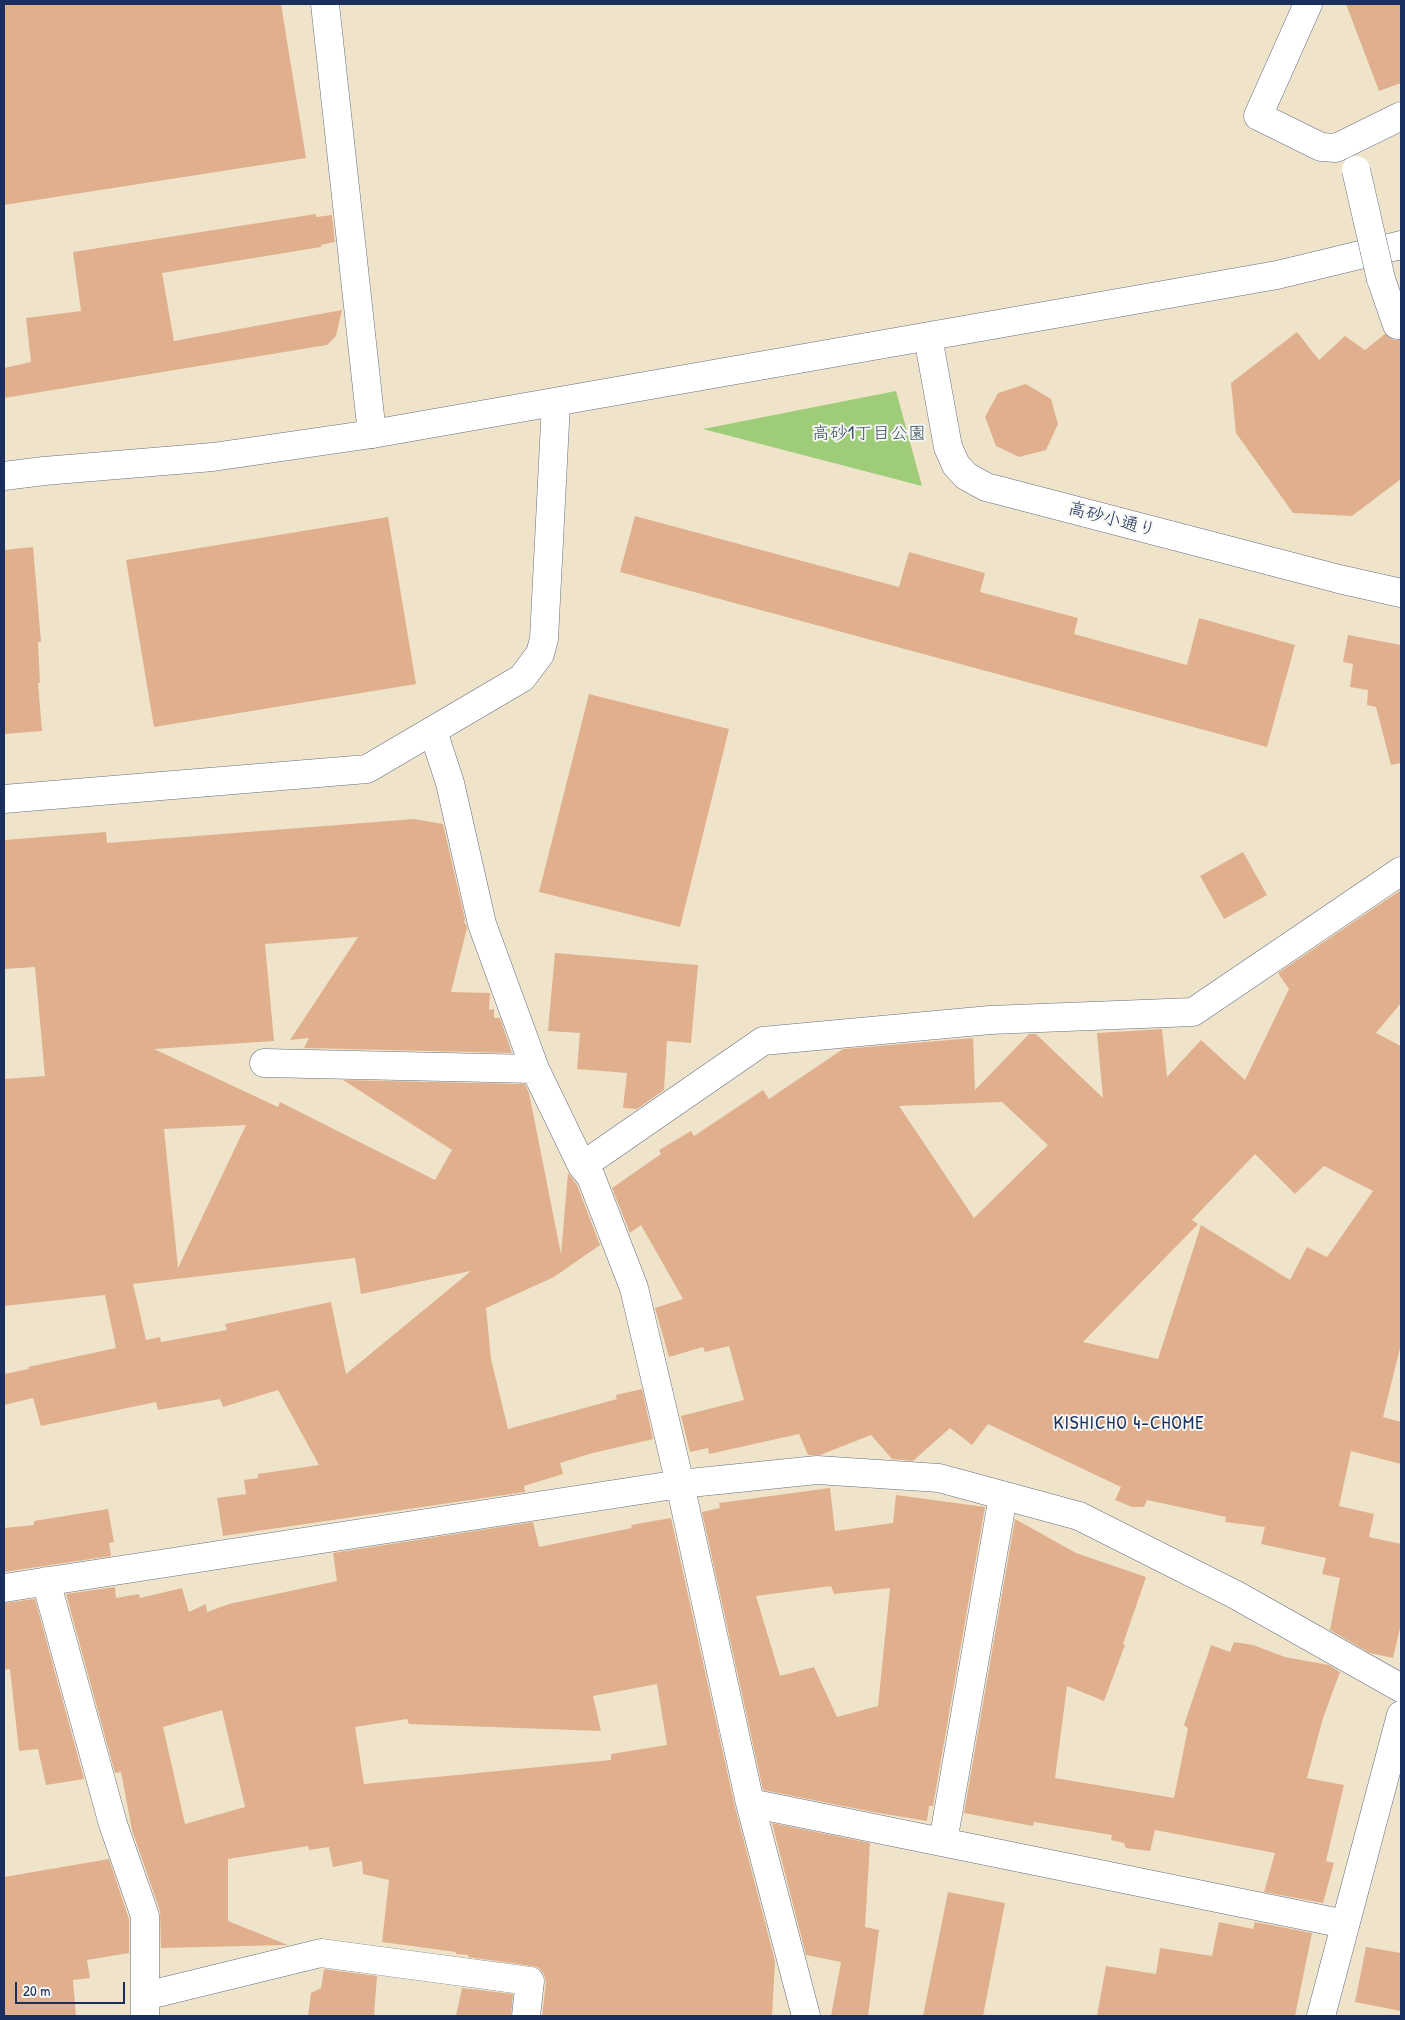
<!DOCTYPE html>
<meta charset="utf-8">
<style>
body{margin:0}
#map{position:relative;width:1405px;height:2020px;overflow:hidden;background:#efe4ca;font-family:"Patrick Hand",sans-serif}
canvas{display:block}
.frame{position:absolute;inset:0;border:5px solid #1b2f5e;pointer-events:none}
.scale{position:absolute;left:15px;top:1982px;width:110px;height:22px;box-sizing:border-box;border:2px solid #1b2f5e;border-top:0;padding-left:6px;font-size:15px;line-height:18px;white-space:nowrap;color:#1b2f5e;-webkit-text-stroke:4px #f6f6f2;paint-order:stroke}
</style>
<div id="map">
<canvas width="1405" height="2020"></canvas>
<div class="frame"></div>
<div class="scale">20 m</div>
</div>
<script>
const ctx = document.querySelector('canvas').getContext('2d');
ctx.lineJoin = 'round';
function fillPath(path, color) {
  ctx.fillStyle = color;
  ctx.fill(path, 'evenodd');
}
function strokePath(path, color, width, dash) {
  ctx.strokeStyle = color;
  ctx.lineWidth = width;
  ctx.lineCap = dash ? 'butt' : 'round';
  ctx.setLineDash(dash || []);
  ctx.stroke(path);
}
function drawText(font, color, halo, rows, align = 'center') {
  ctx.font = font + ' "Patrick Hand","Klee One",sans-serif';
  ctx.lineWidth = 4;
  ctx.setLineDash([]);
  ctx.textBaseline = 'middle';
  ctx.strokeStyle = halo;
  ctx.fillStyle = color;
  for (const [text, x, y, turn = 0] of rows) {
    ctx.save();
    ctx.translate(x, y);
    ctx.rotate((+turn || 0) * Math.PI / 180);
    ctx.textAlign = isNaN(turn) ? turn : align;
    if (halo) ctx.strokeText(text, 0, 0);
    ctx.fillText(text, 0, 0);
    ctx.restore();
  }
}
const green = new Path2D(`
 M896,391L922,486L703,429Z`);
const building = new Path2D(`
 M4,4H281L306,158L4,205Z
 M1346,4H1401V83L1379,91Z
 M316,214V217L332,215L335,242L321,245V247L162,273L174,341L342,310L336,336L327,345L4,398V368L31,362L26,318L81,311L73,252Z
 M1297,332L1319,360L1345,336L1365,350L1385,334L1394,340H1401V479L1352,516L1293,513L1236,433L1231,383Z
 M1026,384L1051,399L1058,424L1046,450L1019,457L996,446L985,417L998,393Z
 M635,516L899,587L909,552L985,573L980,592L1078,618L1074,634L1187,665L1199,618L1295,645L1267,747L620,572Z
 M388,517L416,684L154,727L126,560Z
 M33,547L41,642H38L40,683H38L42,731L4,734V550Z
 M1348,635L1401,645V763L1391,765L1376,707L1367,705L1368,690L1350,687L1353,664L1343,662Z
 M589,694L729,729L680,927L539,892Z
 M414,819L443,824L465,919L464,923L466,924L467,928L451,992L490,993L489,1010L494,1009V1018H500L512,1053L304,1048L309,1038L290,1040L358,937L265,944L274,1041L154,1049L278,1107L280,1102L435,1180L452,1150L343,1080L525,1084L529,1093L561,1254L568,1173L577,1185L600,1245L554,1277L486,1308L491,1359L508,1429L617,1399L616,1395L642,1389L653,1439L589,1454L560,1463L563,1474L524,1486L525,1492L223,1536L217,1498L246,1494L244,1480L258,1478V1474L319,1465L278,1390L223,1407L220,1399L158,1410L156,1402L41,1426L33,1398L4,1405V1374L29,1369L28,1367L116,1348L105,1295L4,1306V1079L45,1076L35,967L4,969V840L106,832L107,843ZM246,1125L178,1268L164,1129ZM355,1258L361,1294L471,1271L346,1374L331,1302L225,1324L227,1330L161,1342L160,1337L146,1340L133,1284Z
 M1243,852L1267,895L1224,919L1200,876Z
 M1401,890V1003L1376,1033L1401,1046V1344L1383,1417L1401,1422V1464L1351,1451L1339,1506L1374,1514L1369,1537L1401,1544V1624L1393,1658L1370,1653L1330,1630L1340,1578L1322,1574L1326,1558L1261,1544L1265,1527L1225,1522L1226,1517L1147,1500L1144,1507H1132L1115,1500L1121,1487L988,1424L972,1445L950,1428L913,1461L892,1459L871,1435L820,1455H808L799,1434L709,1454L708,1448L690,1452L681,1416L744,1400L729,1346L705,1352L703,1347L669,1357L655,1308L683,1299L641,1225L630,1233L612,1188L661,1154L659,1150L691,1131L694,1136L763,1090L769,1099L843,1049L973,1038L975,1090L1029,1034H1036L1103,1098L1097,1033L1162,1029L1167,1077L1201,1040L1245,1080L1289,989L1278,973ZM1002,1102L1048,1145L974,1218L899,1106ZM1255,1154L1295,1194L1324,1166L1373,1191L1327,1257L1307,1247L1290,1280L1201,1225L1158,1359L1083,1342L1198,1224L1192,1220Z
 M555,953L698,965L691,1043L667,1041L664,1090L637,1109L623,1108L627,1073L577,1069L580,1033L548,1031Z
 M830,1488L835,1531L893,1523L896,1495L985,1507L933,1806H929L927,1821L873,1812L763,1790L702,1512L720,1508L719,1503ZM831,1586L834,1594L890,1588L878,1706L837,1717L814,1667L780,1676L756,1596Z
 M108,1509L114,1542L109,1543L111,1556L4,1572V1528L34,1525V1521Z
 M671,1518L735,1807L775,1961L772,2016H542L546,1982L544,1974L539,1968L532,1966L468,1957V1955L456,1954V1952L382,1942L389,1880L363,1874L362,1861L333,1867L329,1847L309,1850L308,1846L228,1859V1921L288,1945L161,1948L160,1911L132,1830L121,1772L115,1773L66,1594L115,1587L116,1598L139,1594L140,1598L182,1588L189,1612L206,1604L207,1612L229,1604L337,1581L333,1553L533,1522L539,1547L632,1528L631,1525ZM657,1684L667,1745L611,1754V1760L364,1784L355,1727L407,1719L409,1724L601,1731L593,1696ZM222,1710L245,1807L185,1824L163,1727Z
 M1015,1519L1076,1553L1146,1577L1123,1644L1125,1645L1104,1701L1067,1686L1055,1778L1174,1798L1188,1728L1184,1725L1211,1645L1230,1652L1234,1642L1253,1645L1285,1657L1329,1665L1340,1672L1323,1718L1307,1778L1344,1785L1326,1861L1334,1863L1323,1903L1264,1892L1275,1853L1155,1830L1150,1851L1126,1848L1124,1843L1111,1840L1112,1835L1034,1822L1033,1826L964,1813Z
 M35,1599L84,1779L46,1785L38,1749L19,1751L10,1669L4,1670V1603Z
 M772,1823L870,1843L865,1927L879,1930L868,2016H831L841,1962L806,1955Z
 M109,1859L129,1919V1953L87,1960L90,1978L73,1980L76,2016H4V1877Z
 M948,1892L1005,1903L983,2016H923Z
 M1219,1922L1253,1929L1255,1922L1312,1933L1295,2016H1097L1106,1966L1156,1974L1160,1948L1212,1956Z
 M1366,1947L1401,1953V2011L1355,2002Z
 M324,1969L377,1976L374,2016H308L311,1993L321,1988Z
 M462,1988L513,1994L511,2016H456Z`);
const street = new Path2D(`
 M325,4L372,434
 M1308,4L1258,116L1321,147L1336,148L1401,116
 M1381,279L1397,325
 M928,337L948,447L956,465L966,476L986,487L1339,579L1401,593
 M433,731L450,783L482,924L535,1069L582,1166L591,1177L634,1288L680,1484L750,1803L806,2016
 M4,799L367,769L522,678L540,654L544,639L556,403
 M264,1063L535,1069
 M582,1166L763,1041L990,1020L1193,1012L1401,871
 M46,1581L113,1824L145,1916V2016
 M4,1588L680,1484L817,1470L939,1478L1079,1516L1236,1595L1401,1688
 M750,1803L1345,1924
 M943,1842L1003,1496
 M145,1996L321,1953L530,1981L526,2016`);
const secondary = new Path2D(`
 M4,476L44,471L213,457L372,434L1277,275L1397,246
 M1321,2016L1401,1715`);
const primary = new Path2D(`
 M1401,246V245`);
const streetBridge = new Path2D(`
 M1356,170L1381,279`);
const parkNames = [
 ["高砂1丁目公園",869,434]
];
const streetNames = [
 ["高砂小通り",1112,520,15]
];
const neighbourhoodNames = [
 ["KISHICHO 4-CHOME",1129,1424]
];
fillPath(green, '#9ecc79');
fillPath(building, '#e0b08e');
strokePath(street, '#656e84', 29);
strokePath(secondary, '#656e84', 29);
strokePath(primary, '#656e84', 29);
strokePath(street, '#fff', 28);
strokePath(secondary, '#fff', 28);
strokePath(primary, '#fff', 28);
strokePath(streetBridge, '#656e84', 29, []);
strokePath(streetBridge, '#fff', 28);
drawText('18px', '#3c5665', '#f6f6f2', parkNames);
drawText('18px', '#1b2f5e', '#f6f6f2', streetNames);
ctx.letterSpacing = '1px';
drawText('19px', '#1b2f5e', '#f6f6f2', neighbourhoodNames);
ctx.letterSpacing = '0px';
</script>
